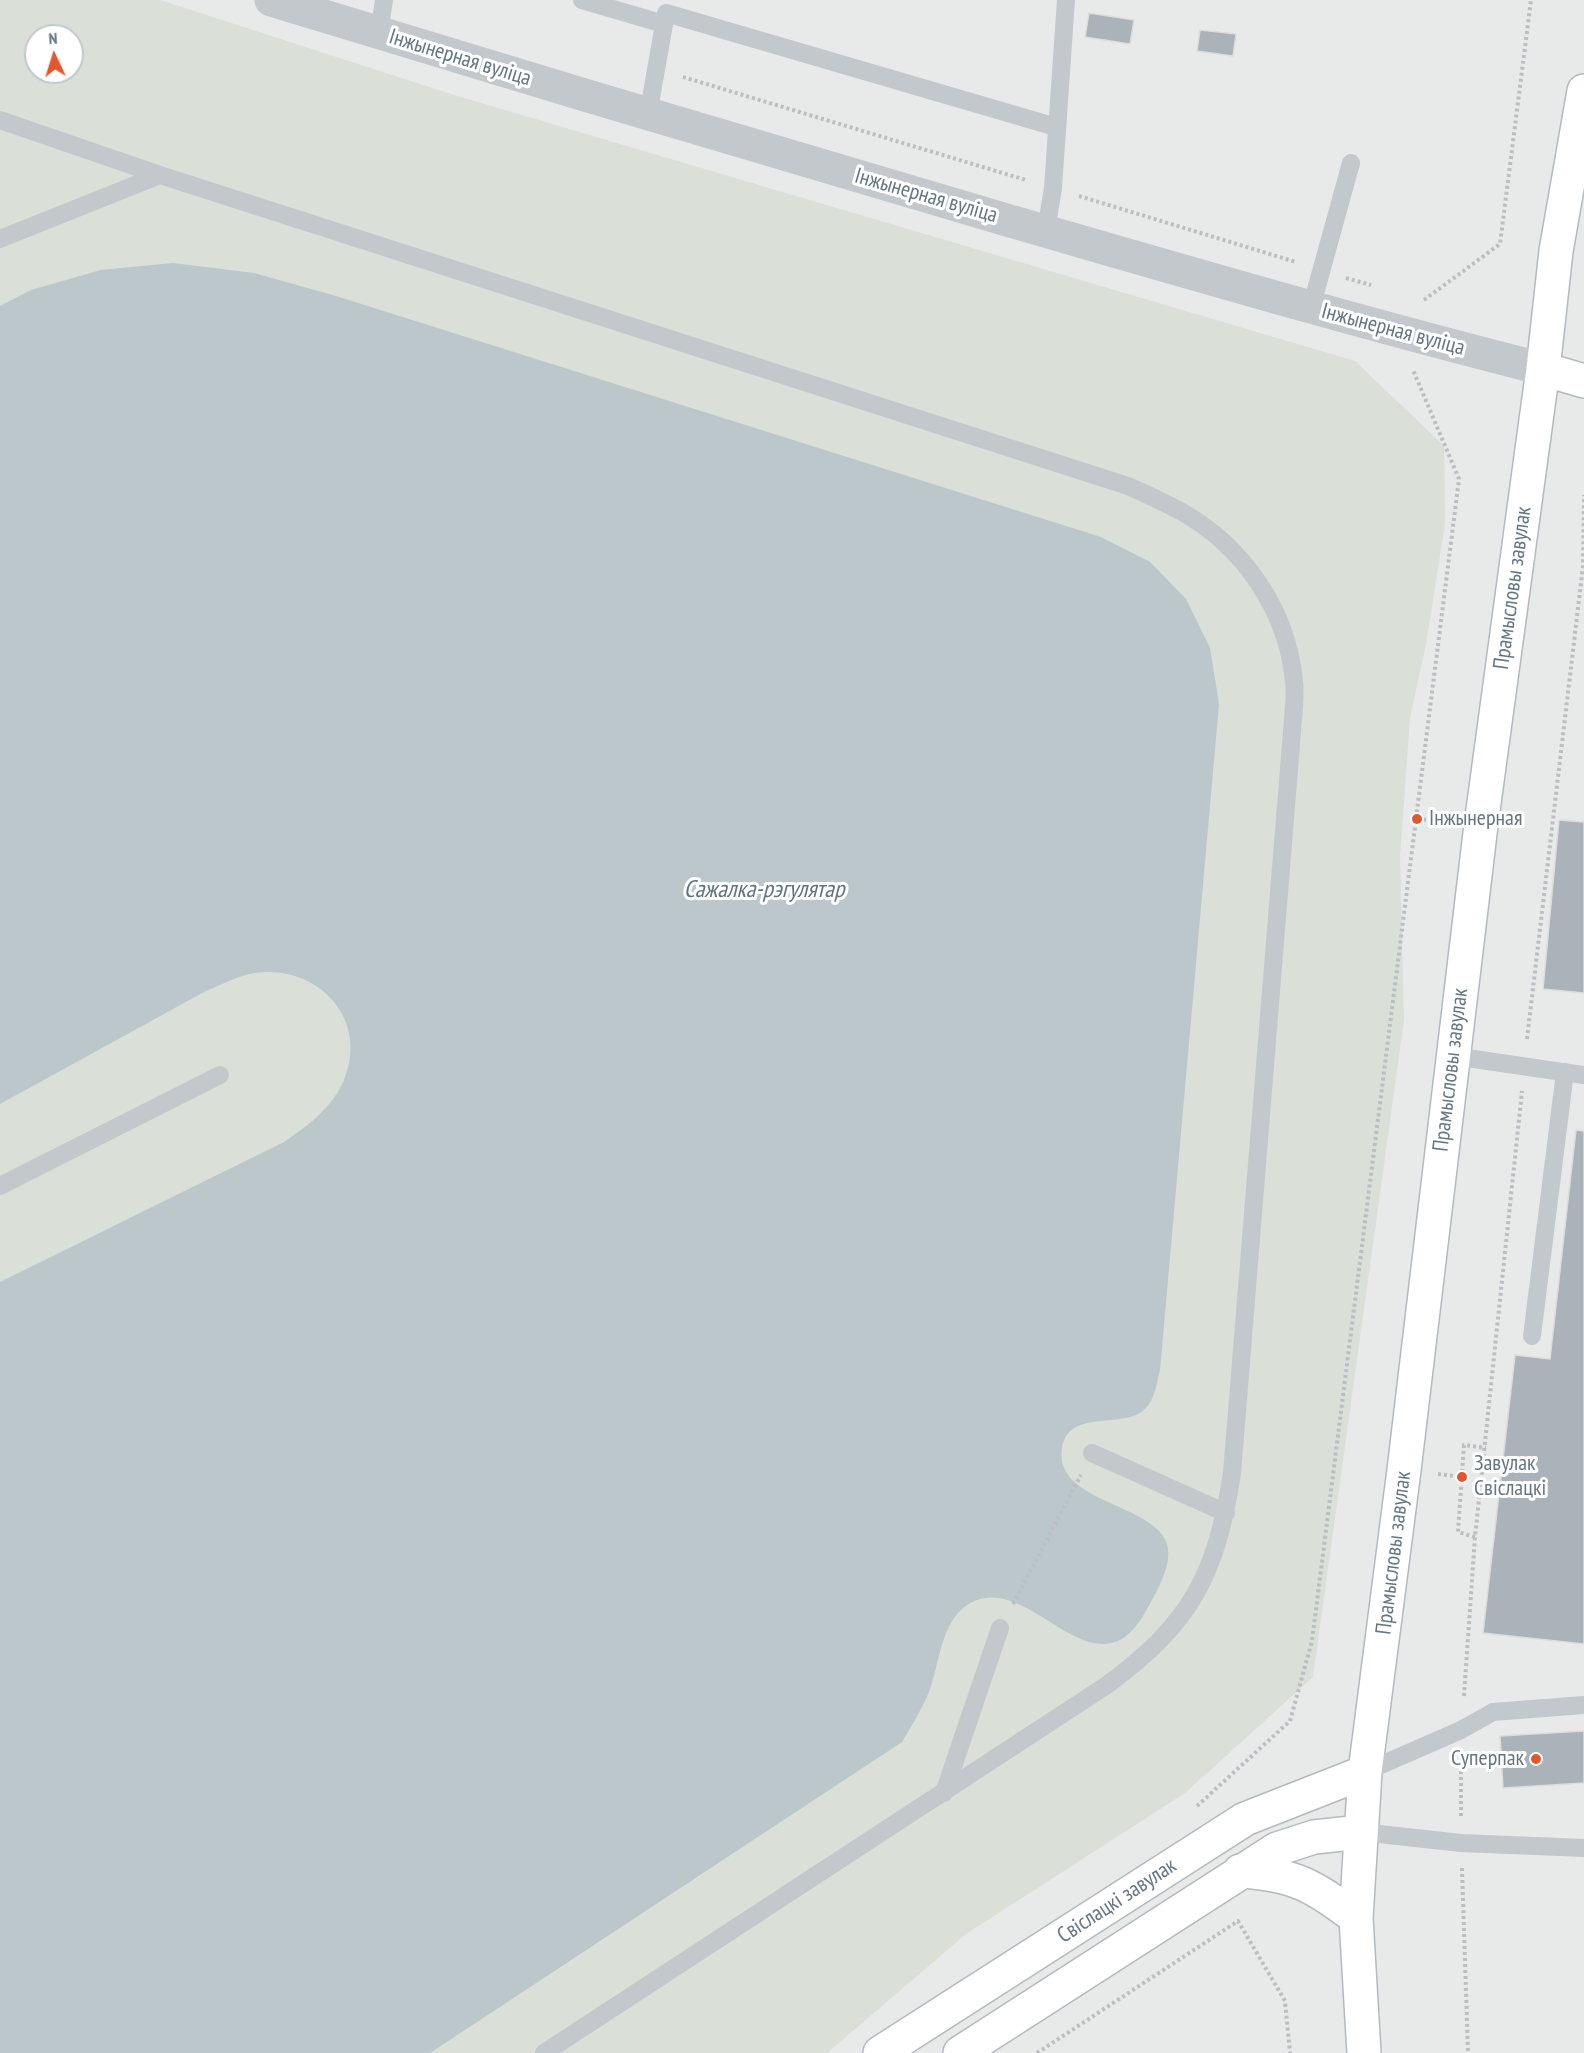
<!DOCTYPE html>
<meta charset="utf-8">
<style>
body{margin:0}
#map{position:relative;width:1584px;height:2053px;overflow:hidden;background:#fafaf8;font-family:"PT Sans Narrow",sans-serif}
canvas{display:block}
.north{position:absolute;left:24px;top:24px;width:60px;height:60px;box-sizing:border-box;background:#fff;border:2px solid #c1c8cd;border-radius:50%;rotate:356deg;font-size:16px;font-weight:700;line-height:24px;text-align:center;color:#657683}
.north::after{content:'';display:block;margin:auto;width:21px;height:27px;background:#e4572e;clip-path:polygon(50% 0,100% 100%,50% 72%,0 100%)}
</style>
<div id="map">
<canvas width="1584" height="2053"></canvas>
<div class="north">N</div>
</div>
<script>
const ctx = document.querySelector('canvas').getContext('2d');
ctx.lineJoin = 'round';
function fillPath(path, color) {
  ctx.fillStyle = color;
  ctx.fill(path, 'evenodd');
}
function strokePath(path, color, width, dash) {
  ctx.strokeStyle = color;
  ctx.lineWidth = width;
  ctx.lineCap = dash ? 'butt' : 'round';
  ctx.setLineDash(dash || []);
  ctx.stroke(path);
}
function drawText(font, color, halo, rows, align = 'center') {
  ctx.font = font + ' "PT Sans Narrow",sans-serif';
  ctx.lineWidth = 6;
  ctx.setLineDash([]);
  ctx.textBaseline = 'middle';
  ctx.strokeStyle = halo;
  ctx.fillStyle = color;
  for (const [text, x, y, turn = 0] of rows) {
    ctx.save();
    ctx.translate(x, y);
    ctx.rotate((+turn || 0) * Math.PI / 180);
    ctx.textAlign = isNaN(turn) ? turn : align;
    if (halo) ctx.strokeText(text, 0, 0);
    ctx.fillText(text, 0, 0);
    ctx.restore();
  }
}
const built = new Path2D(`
 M0,0H1584V2053H0ZM36,36H72V72H36Z`);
const green = new Path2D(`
 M0,0H160L454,95L1355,361L1444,446L1445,524L1426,644L1410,718L1400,856L1404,1020L1313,1677L1185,1793L966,1934L827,2053H0ZM36,36H72V72H36Z`);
const water = new Path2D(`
 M173,263L254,273L336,296L1101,537L1150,562L1186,599L1210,648L1219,704L1160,1370C1157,1382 1155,1398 1146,1408C1124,1431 1069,1407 1062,1448C1052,1509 1177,1502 1168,1559C1166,1575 1155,1595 1147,1609C1095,1707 1029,1564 967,1605C938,1625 940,1670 926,1699C919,1714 910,1728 902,1742L430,2053H0V1282L284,1142C309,1125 332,1108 344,1080C368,1023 324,970 265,972C244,972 223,984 204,992L0,1104V306L31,290L101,270Z`);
const building = new Path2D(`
 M1089,13L1134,20L1130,44L1085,37Z
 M1200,30L1236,34L1233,56L1197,51Z
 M1559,820L1584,822V993L1543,989Z
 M1576,1130L1584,1131V1644L1483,1633L1515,1355L1550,1359Z
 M1584,1731V1783L1503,1788L1500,1736Z`);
const path = new Path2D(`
 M683,77L1026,180
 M1079,196L1296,262
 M1346,278L1371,285
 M1424,300L1500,244L1531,0
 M1417,819L1449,822
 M1527,1039L1583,566L1584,495
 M1438,1474L1462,1477
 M1475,1537L1458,1532L1464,1445L1486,1448
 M1013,1604L1081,1475
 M1464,1696L1475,1537L1522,1091
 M1197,1806L1290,1721L1312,1641L1459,479L1413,370
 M1461,1816V1760
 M1462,1868L1468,2053
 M1037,2053L1238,1921L1285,2001L1290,2053`);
const lane = new Path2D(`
 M582,0L664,24
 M379,33L384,0
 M648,115L666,13L1056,127
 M0,120L160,175L1128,486C1146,494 1164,502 1182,512C1244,547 1287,610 1294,681C1296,697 1293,715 1292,732L1232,1473C1216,1576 1191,1623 1107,1685L544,2053
 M1046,231L1053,188L1066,0
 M0,239L160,175
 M1311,308L1351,163
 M1453,1056L1584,1075
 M0,1186L220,1075
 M1532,1336L1565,1072
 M1092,1453L1226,1513
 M1365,1772L1461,1730L1493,1712L1584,1705
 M944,1793L1000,1628
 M1361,1832L1461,1843L1584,1848`);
const street = new Path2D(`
 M271,0C517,75 763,149 1010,221C1187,272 1364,324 1543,369`);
const secondary = new Path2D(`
 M1543,369L1584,381
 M1240,1871C1293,1874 1315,1886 1356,1918
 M880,2053L1245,1819L1365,1772
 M960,2053L1277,1849L1314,1837L1361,1832
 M1364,2053L1356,1918L1365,1772L1404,1470L1481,825L1543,369L1556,251L1584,91`);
const markers = [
 [1417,819,6,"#e4572e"],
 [1462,1477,6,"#e4572e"],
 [1536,1759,6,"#e4572e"]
];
const streetNames = [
 ["Інжынерная вуліца",460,58,17],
 ["Інжынерная вуліца",926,196,16],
 ["Інжынерная вуліца",1393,330,15],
 ["Прамысловы завулак",1513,588,-82],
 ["Прамысловы завулак",1451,1070,-83],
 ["Прамысловы завулак",1394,1553,-83],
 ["Свіслацкі завулак",1117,1901,-33]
];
const poiNames = [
 ["Інжынерная",1429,819],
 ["Завулак",1474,1464],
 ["Свіслацкі",1474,1489],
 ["Суперпак",1524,1759,"right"]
];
const waterNames = [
 ["Сажалка-рэгулятар",764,890]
];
fillPath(built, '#e8e9e9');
fillPath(green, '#dadfd7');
fillPath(water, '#bbc7cb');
fillPath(building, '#aab3b9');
strokePath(building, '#dcdcda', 1.5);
strokePath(secondary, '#b3babf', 36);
strokePath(path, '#bbbfc2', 4, [3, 3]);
strokePath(lane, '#c3c8cc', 18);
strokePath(street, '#c3c8cc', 33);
strokePath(secondary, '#fff', 33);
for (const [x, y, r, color] of markers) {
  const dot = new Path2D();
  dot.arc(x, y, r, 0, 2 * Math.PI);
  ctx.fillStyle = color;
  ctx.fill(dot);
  strokePath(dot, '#fff', 2);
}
drawText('22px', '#657683', '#fff', streetNames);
drawText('22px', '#657683', '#fff', poiNames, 'left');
drawText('italic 24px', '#60757c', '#fff', waterNames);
</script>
